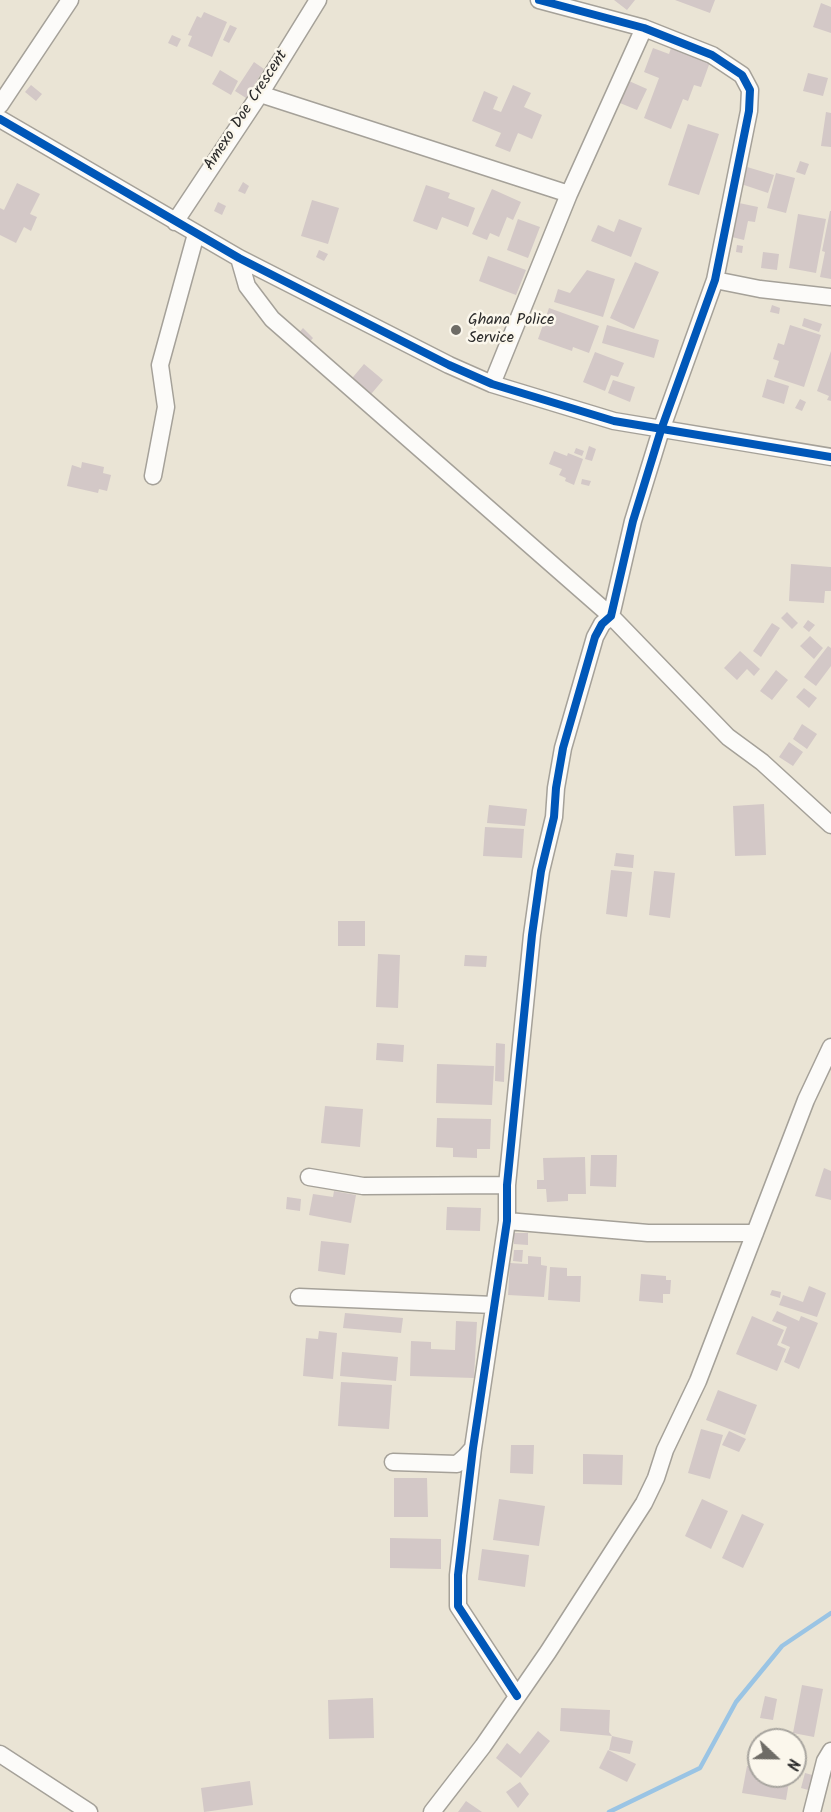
<!DOCTYPE html>
<style>
body{margin:0}
#map{position:relative;width:831px;height:1812px;overflow:hidden;background:#eae4d5;font-family:Kalam,sans-serif}
canvas{display:block}
.north{position:absolute;left:747px;top:1728px;width:60px;height:60px;box-sizing:border-box;background:#fbf7ec;border:2px solid #a8a59f;border-radius:50%;rotate:112deg;font-size:16px;font-weight:700;line-height:24px;text-align:center;color:#2b2b2b}
.north::after{content:'';display:block;margin:auto;width:21px;height:27px;background:#6e6c66;clip-path:polygon(50% 0,100% 100%,50% 72%,0 100%)}
</style>
<div id="map">
<canvas width="831" height="1812"></canvas>
<div class="north">N</div>
</div>
<script>
const ctx = document.querySelector('canvas').getContext('2d');
ctx.lineJoin = 'round';
function strokePath(path, color, width, dash) {
  ctx.strokeStyle = color;
  ctx.lineWidth = width;
  ctx.lineCap = dash ? 'butt' : 'round';
  ctx.setLineDash(dash || []);
  ctx.stroke(path);
}
function fillPath(path, color) {
  ctx.fillStyle = color;
  ctx.fill(path, 'evenodd');
}
function drawText(font, color, halo, rows, align = 'center') {
  ctx.font = font + ' Kalam,sans-serif';
  ctx.lineWidth = 5;
  ctx.setLineDash([]);
  ctx.textBaseline = 'middle';
  ctx.strokeStyle = halo;
  ctx.fillStyle = color;
  for (const [text, x, y, turn = 0] of rows) {
    ctx.save();
    ctx.translate(x, y);
    ctx.rotate((+turn || 0) * Math.PI / 180);
    ctx.textAlign = isNaN(turn) ? turn : align;
    if (halo) ctx.strokeText(text, 0, 0);
    ctx.fillText(text, 0, 0);
    ctx.restore();
  }
}
const stream = new Path2D(`
 M609,1812L700,1768L736,1702L782,1646L831,1613`);
const building = new Path2D(`
 M614,0H635L627,10Z
 M675,0H715L710,13Z
 M821,3L831,7V33L813,27Z
 M204,12L227,22L212,57L188,46L192,36L188,35L197,16L201,18Z
 M230,25L237,28L229,43L223,40Z
 M172,35L181,39L177,47L168,43Z
 M653,48L669,54L671,48L710,62L701,87L694,85L688,101L683,99L671,129L644,118L659,78L644,72Z
 M254,62L264,69L246,98L235,91Z
 M220,70L238,81L231,95L212,84Z
 M808,73L828,78L823,96L803,91Z
 M629,81L647,89L637,110L620,103Z
 M31,85L42,94L36,101L25,92Z
 M513,85L531,93L524,107L542,115L532,139L518,133L510,152L495,146L501,133L472,121L484,91L498,97L493,109L501,112Z
 M826,112L831,113V147L821,146Z
 M688,124L719,134L699,195L668,185Z
 M800,161L809,164L805,175L796,172Z
 M747,167L774,175L768,193L741,184Z
 M776,173L795,178L786,213L767,208Z
 M243,182L249,186L245,194L238,191Z
 M17,183L40,194L30,214L37,217L31,231L24,227L16,243L0,235V208L4,210Z
 M426,185L450,193L448,198L475,208L468,227L442,217L437,230L413,221Z
 M492,189L521,202L513,220L507,217L499,237L490,233L487,240L472,234Z
 M312,200L339,208L328,244L301,236Z
 M218,202L226,206L222,215L214,211Z
 M739,203L758,207L755,222L748,221L744,240L732,237Z
 M830,211H831V279L820,277L825,252L822,251Z
 M798,214L826,219L816,273L789,268Z
 M518,219L540,227L528,258L507,250Z
 M619,219L642,228L631,257L591,241L598,225L614,232Z
 M737,245L743,246L742,253L736,252Z
 M319,250L328,254L324,261L316,257Z
 M763,252L779,254L777,270L761,268Z
 M488,256L526,270L516,295L479,281Z
 M635,262L659,272L634,329L610,318Z
 M587,270L615,279L603,317L554,302L558,289L570,293Z
 M772,305L780,308L779,314L770,312Z
 M549,308L599,326L589,353L573,347L572,351L538,339Z
 M804,318L822,324L819,332L802,326Z
 M607,325L659,340L654,358L602,343Z
 M790,325L821,335L804,387L774,377L779,361L773,359L778,343L784,345Z
 M303,328L313,338L307,345L297,335Z
 M831,351V401L827,400L829,396L817,391Z
 M595,352L624,363L618,377L611,375L605,391L583,382Z
 M364,364L383,380L367,399L348,383Z
 M767,379L789,386L784,404L762,397Z
 M613,380L635,387L630,402L608,393Z
 M800,399L806,402L802,411L795,408Z
 M589,446L596,449L592,461L585,459Z
 M576,448L584,451L582,456L574,453Z
 M554,451L567,456L568,453L583,459L574,485L565,481L566,478L559,475L562,469L549,464Z
 M82,462L104,467L103,473L111,475L107,491L99,489L98,493L67,486L72,465L81,468Z
 M582,479L591,481L589,486L581,484Z
 M791,564L831,567V591H825L824,603L789,601Z
 M787,612L798,623L792,629L781,618Z
 M808,620L815,625L809,632L803,627Z
 M772,623L780,628L761,657L753,651Z
 M810,636L823,648L814,659L800,646Z
 M828,646L831,648V666L816,686L804,677Z
 M740,651L760,669L754,676L747,669L737,680L724,668Z
 M776,670L788,680L772,700L760,691Z
 M804,688L817,698L809,708L796,697Z
 M802,724L817,734L807,749L793,739Z
 M789,742L803,752L793,766L779,757Z
 M764,804L766,855L735,856L733,806Z
 M489,805L527,809L525,826L487,823Z
 M485,827L524,829L522,858L483,856Z
 M616,853L634,855L633,868L614,866Z
 M611,870L632,872L627,917L606,914Z
 M654,871L675,873L670,918L649,915Z
 M338,921H365V946H338Z
 M378,954L400,955L398,1008L376,1007Z
 M465,955L487,956L486,967L464,966Z
 M377,1043L404,1045L403,1062L376,1060Z
 M496,1043L505,1044L504,1082L495,1081Z
 M437,1064L494,1066L492,1105L436,1103Z
 M325,1106L363,1109L360,1147L321,1143Z
 M437,1118L491,1119L490,1149H477V1158L453,1157V1148L436,1147Z
 M591,1155H617L616,1187L590,1186Z
 M585,1157L586,1194H568V1201L547,1202L546,1189H537V1180H544L543,1158Z
 M824,1168L831,1171V1200L815,1196Z
 M334,1191L356,1195L351,1223L309,1215L313,1194L333,1197Z
 M287,1197L301,1199L300,1211L286,1209Z
 M447,1207L481,1208L480,1231L446,1230Z
 M514,1233H528V1245L514,1244Z
 M321,1241L349,1244L345,1275L318,1271Z
 M514,1250H523L522,1262L513,1261Z
 M528,1256L541,1257V1265L547,1266L544,1297L508,1295L510,1263L528,1264Z
 M550,1267L567,1268V1276H581L580,1302L548,1300Z
 M641,1274L666,1276V1280H671L670,1294H663V1303L639,1301Z
 M809,1286L826,1293L817,1317L779,1305L783,1295L803,1302Z
 M772,1290L781,1292L780,1298L770,1295Z
 M777,1311L799,1321L801,1316L818,1323L799,1369L784,1362L790,1347L781,1343L787,1327L772,1321Z
 M345,1313L403,1318L401,1333L343,1328Z
 M752,1316L784,1330L777,1345L786,1349L777,1371L736,1354Z
 M456,1321L477,1322L474,1378L410,1376L411,1341L431,1342V1349L455,1350Z
 M319,1331L337,1333L333,1379L303,1376L306,1338L318,1339Z
 M342,1352L398,1357L396,1381L340,1376Z
 M341,1382L392,1385L389,1429L338,1426Z
 M718,1390L757,1405L745,1435L706,1420Z
 M701,1429L723,1435L710,1479L688,1473Z
 M729,1431L746,1439L739,1452L722,1445Z
 M511,1445H534L533,1474L510,1473Z
 M583,1454L623,1455L622,1485L583,1484Z
 M394,1478H427L428,1517H394Z
 M499,1499L545,1506L539,1546L493,1540Z
 M702,1499L728,1511L711,1549L685,1536Z
 M742,1514L764,1524L743,1568L722,1558Z
 M390,1538L441,1539V1569L390,1568Z
 M482,1549L529,1555L525,1587L478,1580Z
 M802,1685L823,1689L814,1737L793,1733Z
 M765,1696L777,1699L773,1720L760,1718Z
 M373,1698L374,1738L329,1739L328,1700Z
 M561,1708L610,1710L609,1732L612,1736L560,1731Z
 M538,1731L550,1741L521,1778L496,1758L507,1743L520,1754Z
 M612,1736L633,1741L630,1754L609,1750Z
 M751,1749H758V1757H750Z
 M608,1750L636,1764L627,1782L599,1768Z
 M747,1766L759,1768V1776H790L786,1800L742,1793Z
 M805,1773L816,1776L812,1791L801,1788Z
 M250,1781L253,1805L204,1812L201,1788Z
 M520,1782L529,1794L518,1808L506,1792Z
 M466,1801L482,1812H458Z`);
const minor = new Path2D(`
 M260,94L569,194
 M0,105L70,0
 M0,119L239,258L449,365L492,384L614,421L831,457
 M175,222L260,94L318,0
 M239,258L247,286L272,319L611,616L728,737L762,762L831,825
 M715,280L760,289L831,297
 M492,384L569,194L644,28
 M153,476L166,407L160,365L196,234
 M309,1177L363,1186L507,1185
 M507,1221L648,1233H755
 M299,1297L494,1305
 M393,1462L457,1464L466,1456L473,1448
 M517,1696L458,1606V1575L473,1448L507,1221V1185L532,935L541,871L554,817L556,788L563,748L595,637L602,624L611,616L633,521L661,430L715,280L749,111L750,90L742,75L712,55L644,28L539,0
 M0,1754L89,1812
 M432,1812L483,1746L548,1652L644,1503L656,1478L665,1450L698,1381L806,1100L831,1047
 M812,1812L825,1761L831,1751`);
const cycleway = new Path2D(`
 M0,119L239,258L449,365L492,384L614,421L831,457
 M517,1696L458,1606V1575L473,1448L507,1221V1185L532,935L541,871L554,817L556,788L563,748L595,637L602,624L611,616L633,521L661,430L715,280L749,111L750,90L742,75L712,55L644,28L539,0`);
const markers = [
 [456,330,6,"#6e6c66"]
];
const streetNames = [
 ["Amexo Doe Crescent",247,111,-57]
];
const poiNames = [
 ["Ghana Police",468,321],
 ["Service",468,339]
];
strokePath(stream, '#9ac4e4', 4.5);
fillPath(building, '#d3c8c7');
strokePath(minor, '#a5a199', 19);
strokePath(minor, '#fcfbf9', 16);
strokePath(cycleway, '#0057b8', 8);
for (const [x, y, r, color] of markers) {
  const dot = new Path2D();
  dot.arc(x, y, r, 0, 2 * Math.PI);
  ctx.fillStyle = color;
  ctx.fill(dot);
  strokePath(dot, '#fbf7ec', 2);
}
drawText('16px', '#2b2b2b', '#fbf7ec', streetNames);
drawText('16px', '#2b2b2b', '#fbf7ec', poiNames, 'left');
</script>
